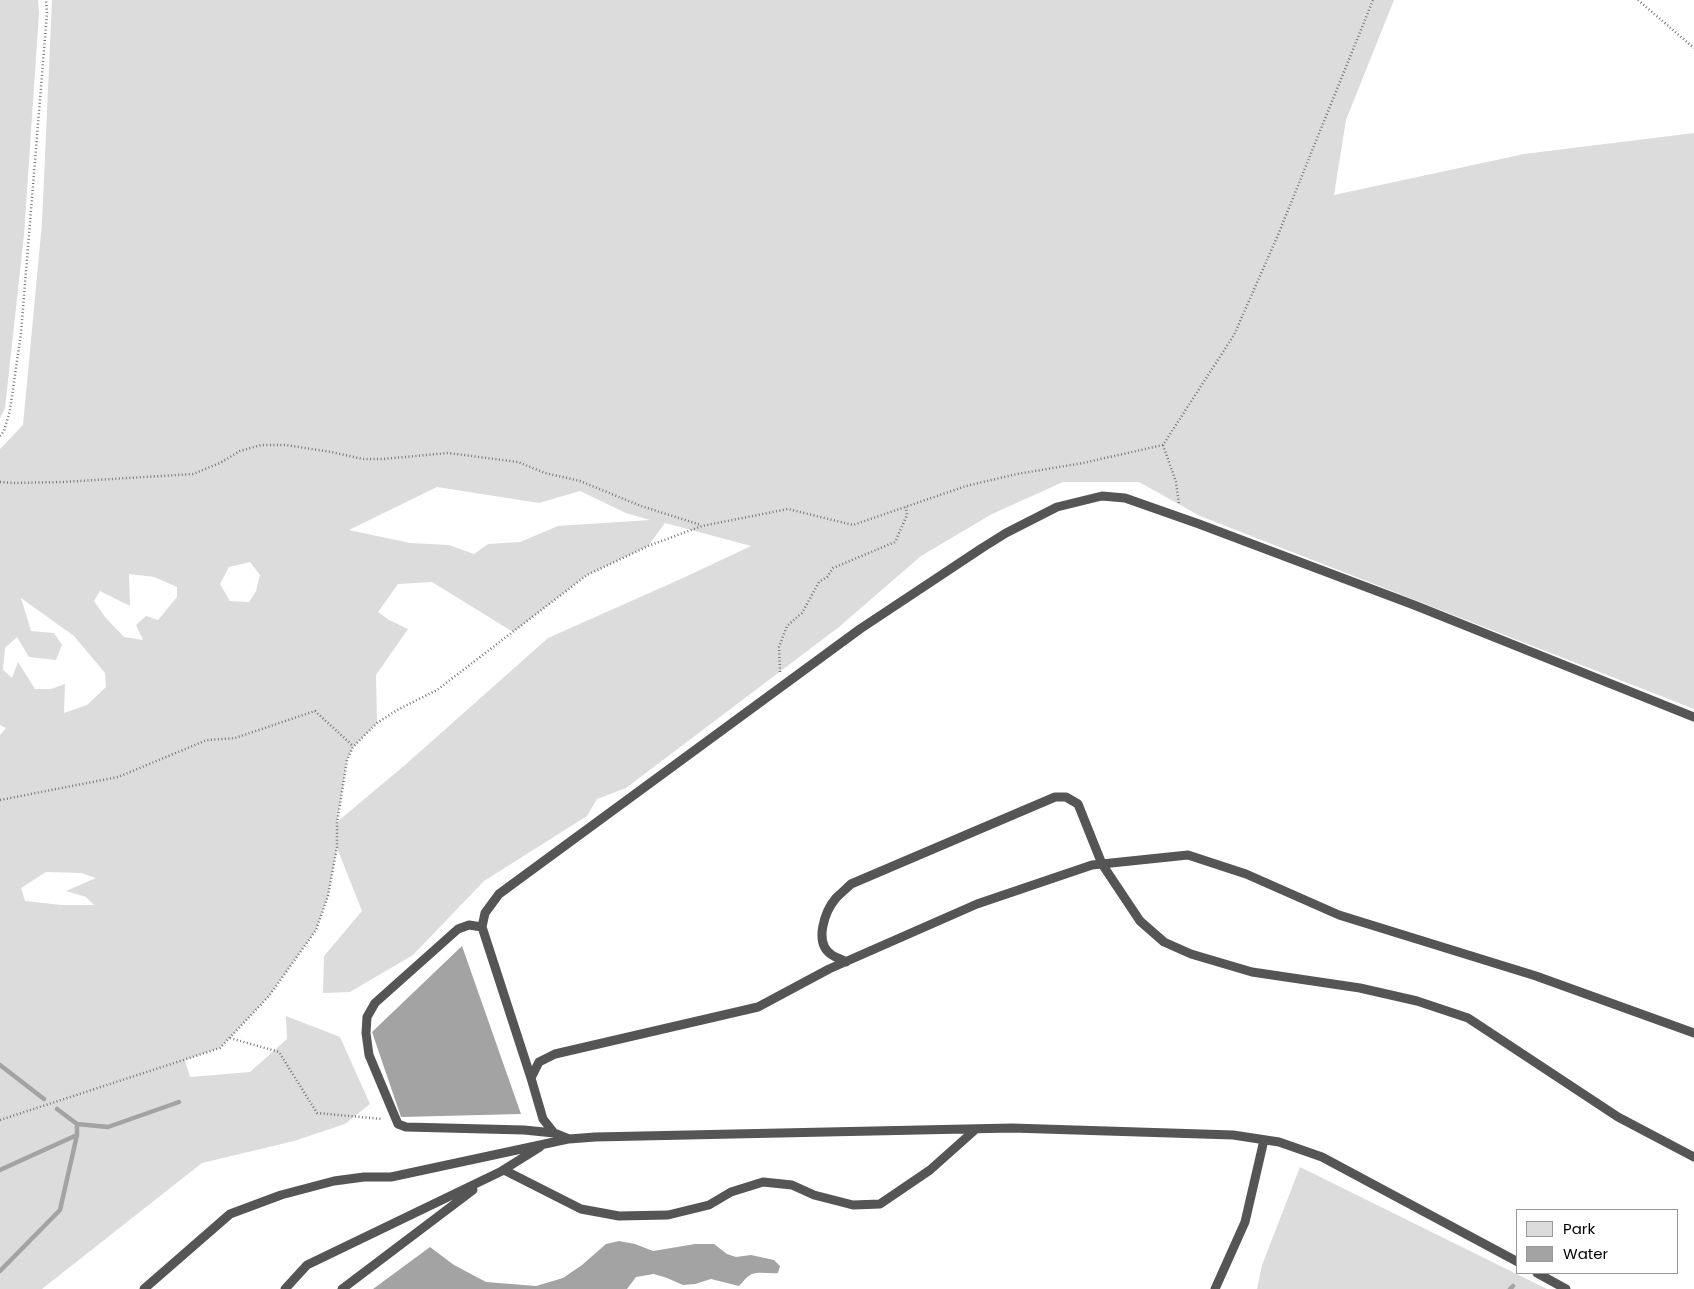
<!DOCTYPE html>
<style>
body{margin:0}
#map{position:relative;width:1694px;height:1289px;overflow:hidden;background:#fff;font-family:Poppins,sans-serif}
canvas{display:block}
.legend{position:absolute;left:1516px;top:1209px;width:162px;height:65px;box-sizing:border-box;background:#fff;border:1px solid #999;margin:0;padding:6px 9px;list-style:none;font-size:15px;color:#000}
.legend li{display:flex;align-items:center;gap:10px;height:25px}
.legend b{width:25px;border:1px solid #999}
</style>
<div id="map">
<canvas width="1694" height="1289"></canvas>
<ul class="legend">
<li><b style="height:14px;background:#dcdcdc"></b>Park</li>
<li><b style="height:14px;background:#a3a3a3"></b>Water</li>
</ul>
</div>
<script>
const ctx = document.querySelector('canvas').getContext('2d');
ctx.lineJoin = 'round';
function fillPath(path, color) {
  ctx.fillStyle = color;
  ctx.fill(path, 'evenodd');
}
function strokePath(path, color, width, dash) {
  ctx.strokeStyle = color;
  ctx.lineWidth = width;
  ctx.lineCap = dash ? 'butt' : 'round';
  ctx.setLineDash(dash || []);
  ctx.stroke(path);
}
const green = new Path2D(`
 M0,0H38L39,13L24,235L5,408L0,418Z
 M52,0H1394L1346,120L1334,195L1524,154L1694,133V709L1200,516L1139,482H1063L992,514L921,556L839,627L626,788L597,799L587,816L484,881L413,955L350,992L323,993L324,956L362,911L337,848L328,896L316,930L269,996L220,1048L185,1060L190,1077L250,1072L287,1039L286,1016L340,1037L370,1104L345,1124L294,1141L202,1163L42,1289H0V735L6,728L0,725V449L23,425L42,223ZM437,487L539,503L580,491L626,513L650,520L558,526L520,542L488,544L474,554L449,545L410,543L349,530ZM665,523L751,546L683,578L548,638L405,765L337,822L347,760L353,747L377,723L376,675L408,629L389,620L378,612L398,584L432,582L513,632L587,575L648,546ZM250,562L260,575L256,591L249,602L230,601L220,584L229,567ZM129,574L154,577L177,587V597L158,620L146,616L136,625L143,640L124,637L105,617L94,601L100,591L130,606ZM21,598L74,636L105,673L106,687L87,705L64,713L65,684L51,689H35L18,662L12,678L3,670L5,648L17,637L29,657L56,660L62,645L54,633L31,631ZM46,872L81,873L96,878L66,891L86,897L94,905H61L25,901L21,888Z
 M1300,1167L1547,1289H1257L1262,1265Z`);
const water = new Path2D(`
 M462,946L521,1114L401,1117L372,1032Z
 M619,1241L635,1244L653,1251L695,1244H714L727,1254L736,1257L751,1255L774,1260L780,1266L778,1273C769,1274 760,1271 752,1274C747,1276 743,1282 739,1286L711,1279L695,1284L683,1285L667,1278L654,1274L636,1277L627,1289H373L430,1247L454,1265L486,1282L536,1286L563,1278L582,1265L606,1244Z`);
const stream = new Path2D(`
 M0,1065L44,1099
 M57,1109L77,1124
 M0,1170L77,1135V1124L108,1127L179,1102
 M0,1271L60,1210L77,1135
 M1510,1289L1513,1286`);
const path = new Path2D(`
 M1638,0L1694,48
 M0,436L4,431L10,410L21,333L47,13L46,0
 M1163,445L1176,482L1179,504
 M0,482L14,483L63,482L193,474L220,463L240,451L261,445H286L331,452L363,459H383L448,453L518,462L545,473L580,481L641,506L701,525
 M780,672L779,647L787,626L802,613L819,582L827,577L833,568L895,542L907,515L906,507
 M0,800L118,777L207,740L235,738L315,711L353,746
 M230,1038L279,1052L317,1113L382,1119
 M0,1120L220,1048L269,996L316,930L328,896L337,847V823L347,760L353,747L377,723L399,709L437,690L587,575L648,546L702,526L788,509L853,525L966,486L1017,474L1083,463L1163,445L1234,335L1278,235L1373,0`);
const service = new Path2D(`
 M482,927L469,925L458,929L375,1003L367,1017L366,1033L369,1055L398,1124L406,1127L524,1130L554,1133
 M846,962C842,959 836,958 832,955C813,943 825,911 836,898C841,893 846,889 851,884L1055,797H1066L1078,804L1102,864L1140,921L1164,942L1191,954L1252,972L1360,988L1417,1001L1468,1018L1618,1117L1694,1157
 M531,1078L539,1062L555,1054L758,1007L829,969L977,904L1092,865L1188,855L1246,874L1339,915L1536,976L1694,1033
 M500,1172L540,1147
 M1518,1262L1322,1157L1279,1142L1233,1135L1012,1128L595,1137L569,1139L554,1133L543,1119L531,1078L482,927L485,913L499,894L860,629L982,548L1006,533L1057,507L1102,496L1125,498L1199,524L1414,605L1694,717
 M1537,1273L1566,1289
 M144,1289L230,1214L281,1195L334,1181L364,1177H391L568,1139
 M285,1289L307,1265L504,1170L581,1209L619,1216L668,1215L709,1205L731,1192L763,1182L792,1185L814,1195L853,1205L880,1204L930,1170L976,1129
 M342,1289L473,1190
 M1215,1289L1245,1222L1264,1140`);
fillPath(green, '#dcdcdc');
fillPath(water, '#a3a3a3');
strokePath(stream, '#a3a3a3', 4.5);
strokePath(path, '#777', 2.5, [1, 2.5]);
strokePath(service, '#555', 9);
</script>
